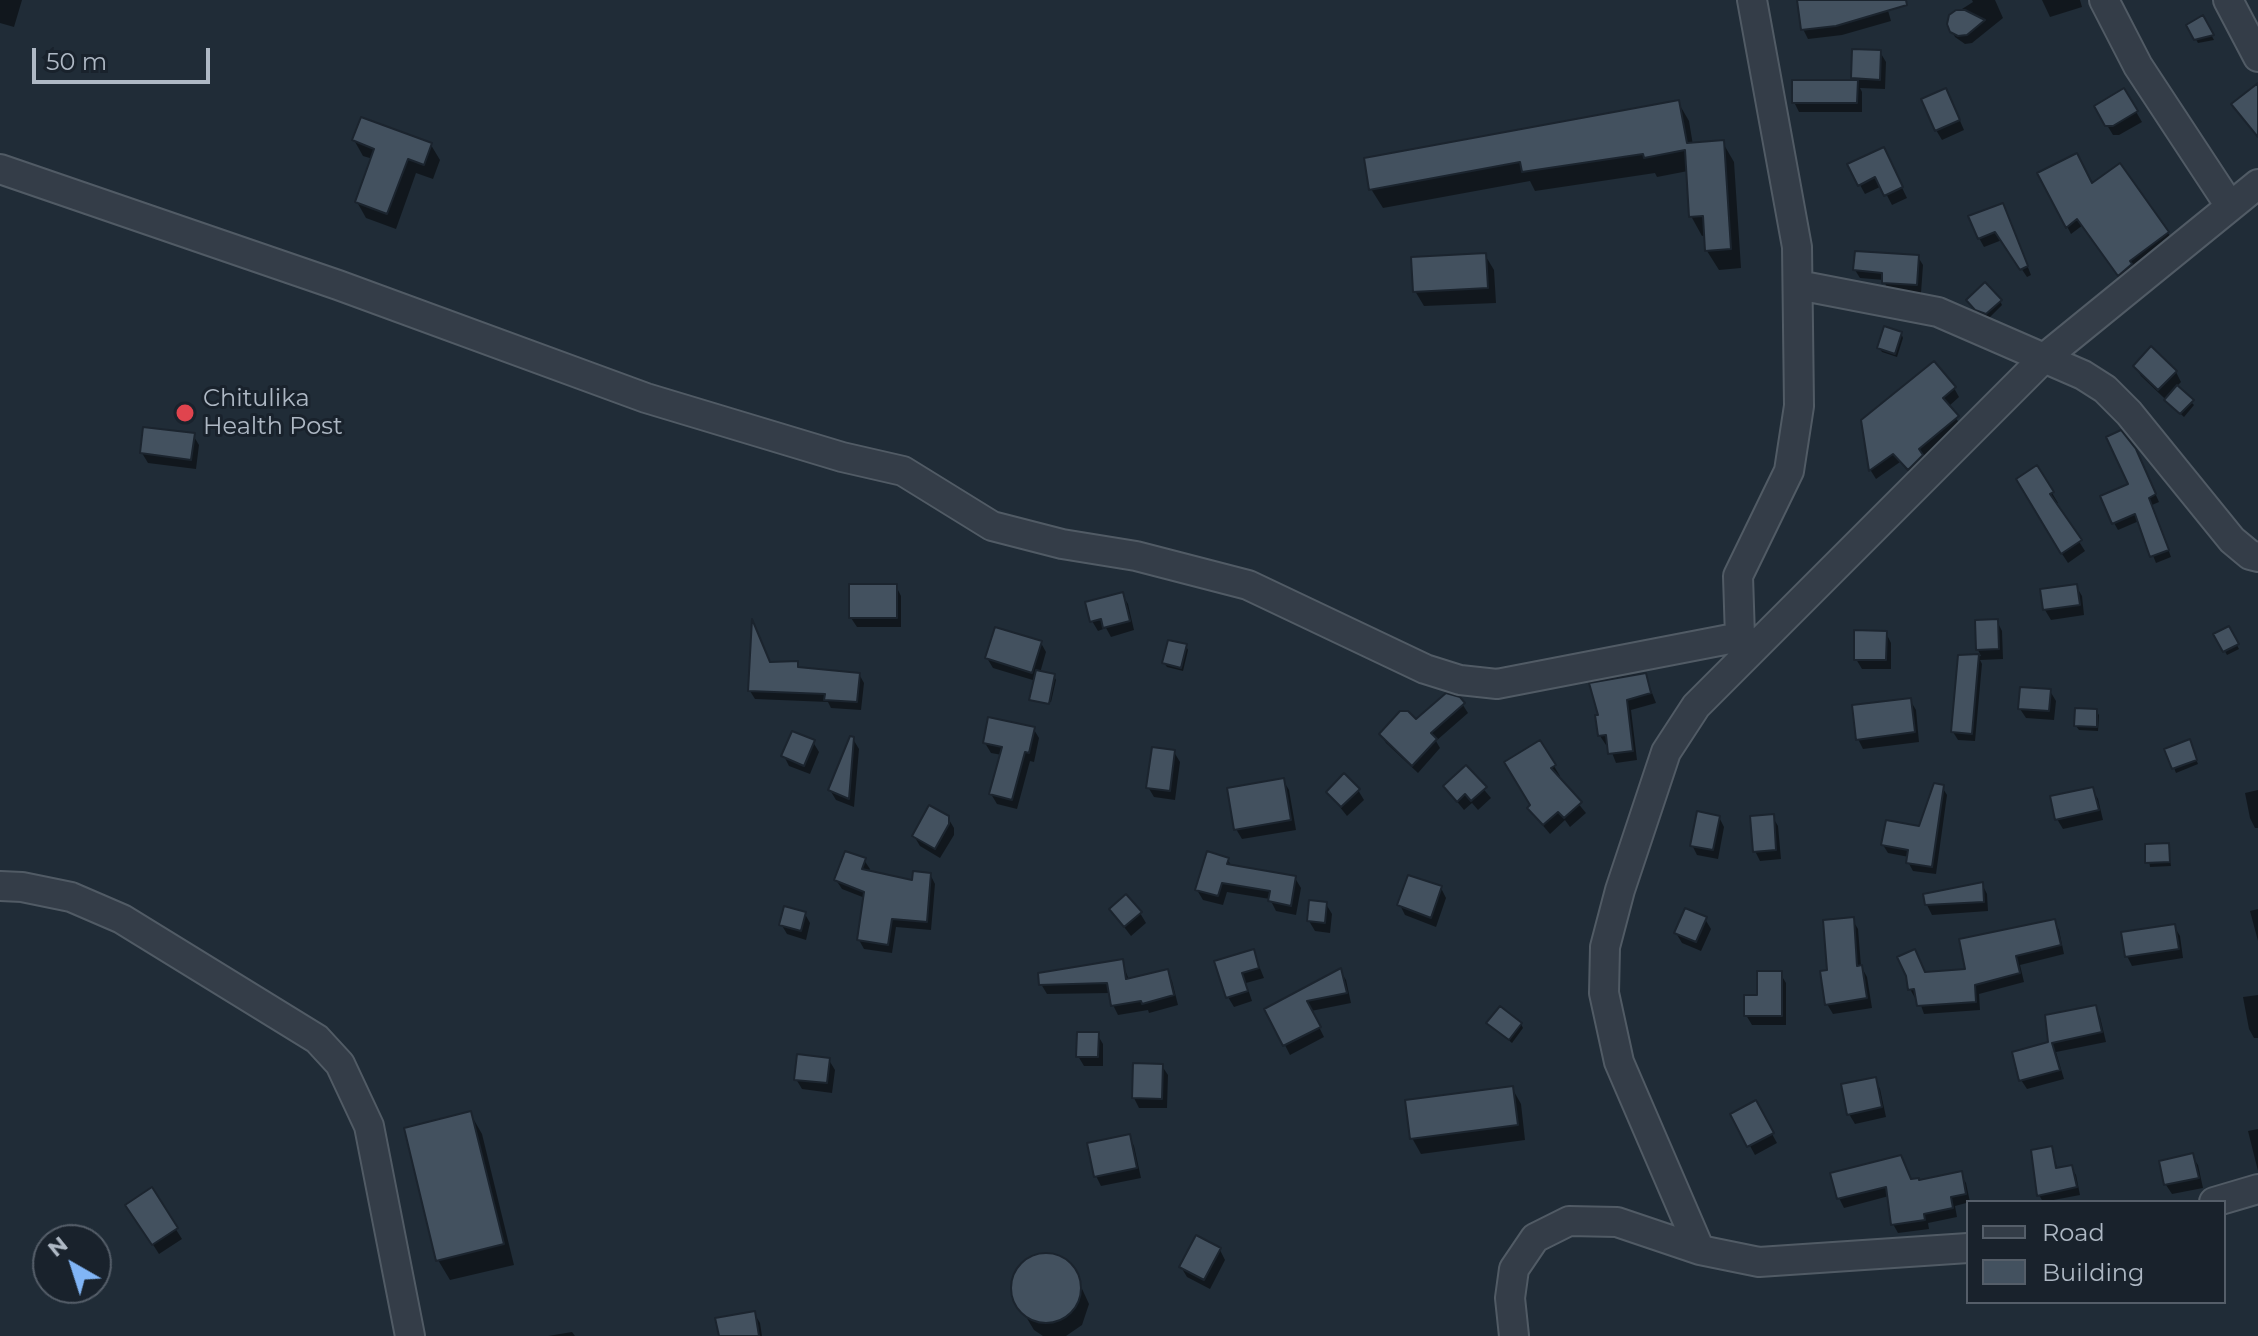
<!DOCTYPE html>
<style>
body{margin:0}
#map{position:relative;width:2258px;height:1336px;overflow:hidden;background:#202c37;font-family:Montserrat,sans-serif}
canvas{display:block}
.legend{position:absolute;left:1966px;top:1200px;width:260px;height:104px;box-sizing:border-box;background:#19222c;border:2px solid #555e69;margin:0;padding:10px 14px;list-style:none;font-size:24px;color:#aeb8c4}
.legend li{display:flex;align-items:center;gap:16px;height:40px}
.legend b{width:40px;border:2px solid #555e69}
.north{position:absolute;left:32px;top:1224px;width:80px;height:80px;box-sizing:border-box;background:#19222c;border:2px solid #555e69;border-radius:50%;rotate:321deg;font-size:22px;font-weight:700;line-height:32px;text-align:center;color:#aeb8c4}
.north::after{content:'';display:block;margin:auto;width:28px;height:36px;background:#81b5f6;clip-path:polygon(50% 0,100% 100%,50% 72%,0 100%)}
.scale{position:absolute;left:32px;top:48px;width:178px;height:36px;box-sizing:border-box;border:4px solid #aeb8c4;border-top:0;padding-left:10px;font-size:24px;line-height:28px;white-space:nowrap;color:#aeb8c4;-webkit-text-stroke:6px #19222c;paint-order:stroke}
</style>
<div id="map">
<canvas width="2258" height="1336"></canvas>
<ul class="legend">
<li><b style="height:10px;background:#343d48"></b>Road</li>
<li><b style="height:22px;background:#43515f"></b>Building</li>
</ul>
<div class="north">N</div>
<div class="scale">50 m</div>
</div>
<script>
const ctx = document.querySelector('canvas').getContext('2d');
ctx.lineJoin = 'round';
function fillPath(path, color) {
  ctx.fillStyle = color;
  ctx.fill(path, 'evenodd');
}
function strokePath(path, color, width, dash) {
  ctx.strokeStyle = color;
  ctx.lineWidth = width;
  ctx.lineCap = dash ? 'butt' : 'round';
  ctx.setLineDash(dash || []);
  ctx.stroke(path);
}
function drawText(font, color, halo, rows, align = 'center') {
  ctx.font = font + ' Montserrat,sans-serif';
  ctx.lineWidth = 6;
  ctx.setLineDash([]);
  ctx.textBaseline = 'middle';
  ctx.strokeStyle = halo;
  ctx.fillStyle = color;
  for (const [text, x, y, turn = 0] of rows) {
    ctx.save();
    ctx.translate(x, y);
    ctx.rotate((+turn || 0) * Math.PI / 180);
    ctx.textAlign = isNaN(turn) ? turn : align;
    if (halo) ctx.strokeText(text, 0, 0);
    ctx.fillText(text, 0, 0);
    ctx.restore();
  }
}
const shadow = new Path2D(`
 M0,0H22L14,27L0,23Z
 M1818,0H1885L1891,21L1842,35L1808,39L1803,29Z
 M1972,0H1995L2003,18L1972,43L1965,44L1955,37L1950,27L1951,16L1973,2Z
 M2042,0H2080L2082,7L2050,17Z
 M2202,18L2214,40L2198,43L2188,25Z
 M1880,52L1886,62L1885,89L1860,88L1862,92V112H1799L1794,102L1856,82L1853,78Z
 M2124,91L2142,122L2119,135H2113L2096,107Z
 M1951,100L1964,130L1942,140L1936,130Z
 M1678,102L1689,121L1693,145L1723,143L1734,162L1741,268L1719,270L1707,251L1706,235L1702,236L1691,216L1688,171L1657,177L1655,173L1535,191L1530,181L1383,208L1371,189Z
 M354,140L431,145L440,160L433,179L416,173L396,229L366,218L357,202L373,159L363,156Z
 M1888,159L1907,198L1892,205L1882,186L1865,194L1860,185Z
 M2040,174L2092,185L2168,233L2172,240L2124,282L2083,225L2071,234Z
 M2007,214L2031,275L2027,277L2002,240L1984,247L1979,238Z
 M1485,255L1494,270L1496,303L1424,306L1415,291Z
 M1918,257L1923,265L1921,293L1888,291L1884,280L1860,278L1855,270Z
 M2000,301L2002,305L1989,318L1980,314L1971,304Z
 M1901,333L1903,338L1897,357L1882,352L1879,348Z
 M2135,366L2176,372L2181,382L2176,387L2194,405L2184,417L2141,376Z
 M1954,388L1959,397L1948,407L1962,427L1923,458L1927,465L1914,478L1900,462L1876,479L1871,471L1863,421Z
 M193,435L199,445L196,469L148,463L142,453Z
 M2140,459L2159,502L2152,505L2171,557L2156,563L2139,521L2118,530L2114,523Z
 M2037,468L2058,503L2055,504L2085,551L2068,563L2043,525Z
 M896,586L901,596V627H857L851,618Z
 M2076,586L2082,596L2084,615L2051,620L2045,610L2042,591Z
 M1122,594L1128,604L1134,630L1111,637L1106,628L1098,631L1092,621Z
 M1997,621L2002,631L2003,659L1980,660L1982,664L1975,741L1958,740L1953,732L1960,657L1981,656L1978,650Z
 M2228,628L2239,649L2227,655L2216,635Z
 M1886,633L1891,643V669H1862L1856,659Z
 M1041,643L1046,652L1040,673L1054,676L1056,680L1051,702L1032,698L1036,681L993,668L987,658Z
 M1186,646L1188,650L1183,671L1167,667L1164,663Z
 M797,663L800,669L859,674L864,683L861,710L831,708L828,702L755,699L750,691L770,664Z
 M1645,675L1656,703L1631,710L1637,760L1616,763L1609,745H1606L1600,736Z
 M2050,691L2056,701L2054,720L2026,718L2020,709Z
 M1459,699L1468,713L1436,741L1440,748L1418,773L1386,743L1381,735L1416,722Z
 M1910,700L1916,710L1919,742L1863,749L1858,739Z
 M2096,711L2099,715L2098,731L2079,730L2076,726Z
 M1033,728L1039,738L1034,762L1030,761L1017,809L997,804L991,794L1002,755L991,753L985,743Z
 M853,739L859,749L854,807L836,800L830,790Z
 M813,742L819,752L810,774L789,766L784,756Z
 M1540,743L1560,776L1557,778L1586,813L1570,827L1565,820L1550,834L1529,809Z
 M2191,746L2198,764L2176,773L2167,750Z
 M1174,752L1180,762L1175,800L1154,797L1148,787Z
 M1466,768L1491,798L1478,810L1472,803L1464,810L1445,787Z
 M1283,780L1289,790L1296,830L1242,839L1236,829Z
 M1942,787L1947,795L1936,874L1913,871L1908,862L1909,857L1888,853L1883,845L1921,828Z
 M2092,789L2098,799L2103,820L2063,829L2057,819Z
 M1358,790L1364,800L1347,816L1328,792Z
 M2258,790V828H2255L2250,818L2245,793Z
 M1772,816L1778,826L1781,859L1760,861L1755,851Z
 M1719,817L1724,827L1718,859L1697,855L1692,845Z
 M948,818L954,828V835L940,858L920,846L914,836Z
 M2168,845L2171,866L2150,867L2147,846Z
 M864,860L870,869L868,873L914,883L930,874L935,884L931,930L896,927L892,953L864,949L859,940L865,898L842,889L836,880Z
 M1228,860L1232,867L1295,878L1301,888L1296,915L1276,911L1270,899L1227,892L1223,905L1203,900L1197,890Z
 M1982,884L1987,894L1988,911L1932,915L1927,905Z
 M1441,888L1446,898L1436,927L1405,915L1400,905Z
 M1326,904L1332,914L1330,933L1315,931L1309,921Z
 M2258,909V941L2250,911Z
 M1111,910L1140,913L1146,923L1131,936Z
 M805,914L810,923L806,940L787,934L781,924Z
 M1705,919L1711,929L1701,951L1682,943L1676,933Z
 M1852,919L1858,929L1861,966L1867,977L1872,1008L1833,1014L1827,1004L1829,972Z
 M2054,921L2059,930L2064,954L2020,965L2024,982L1979,994L1980,1010L1924,1014L1918,997L1915,998L1910,989L1968,971Z
 M2174,926L2180,936L2183,958L2132,966L2127,956Z
 M1253,951L1264,978L1246,983L1252,1001L1234,1007L1228,997Z
 M1122,962L1129,980L1167,971L1172,981L1178,1005L1149,1013L1148,1010L1118,1015L1113,1005L1111,993L1047,994L1041,984Z
 M1340,970L1346,980L1351,1003L1311,1011L1324,1037L1290,1055L1267,1010Z
 M1780,973L1786,983V1025H1752L1746,1015L1759,997Z
 M2258,995V1038H2254L2249,1029L2243,997Z
 M2095,1007L2100,1017L2106,1042L2056,1052L2064,1079L2027,1089L2021,1080L2050,1044Z
 M1489,1024H1521L1523,1028L1512,1043Z
 M1097,1034L1103,1044V1066H1084L1078,1056Z
 M829,1060L835,1070L832,1093L802,1089L796,1079Z
 M1162,1066L1168,1075L1167,1108H1139L1134,1098Z
 M1875,1079L1880,1089L1886,1117L1855,1124L1849,1114Z
 M1512,1088L1521,1104L1525,1140L1421,1154L1412,1138Z
 M1755,1103L1777,1143L1755,1155L1733,1115Z
 M470,1113L482,1134L514,1265L450,1280L438,1260Z
 M2258,1129V1171L2248,1131Z
 M1129,1136L1134,1146L1141,1178L1101,1186L1096,1176Z
 M2051,1148L2058,1170L2071,1167L2076,1175L2080,1195L2043,1202L2039,1195Z
 M2192,1156L2198,1165L2203,1188L2172,1194L2166,1185L2162,1163Z
 M1960,1173L1966,1183L1970,1202L1955,1206L1957,1217L1928,1223L1929,1229L1898,1233L1893,1224L1889,1196L1844,1208L1839,1198L1833,1175L1919,1182Z
 M151,1190L182,1239L159,1254L134,1215Z
 M1220,1250L1225,1260L1210,1289L1187,1277L1181,1267Z
 M1042,1255L1064,1260L1072,1267L1089,1304L1082,1325L1066,1336H1043L1034,1330L1013,1295L1016,1274L1032,1258Z
 M754,1313L760,1323L762,1336H721Z
 M572,1332L575,1336H548Z`);
const building = new Path2D(`
 M1797,0H1906L1907,5L1836,26L1801,30Z
 M1956,10H1965L1985,20L1967,35L1958,36L1950,32L1947,24L1949,15Z
 M2203,15L2214,35L2194,40L2186,25Z
 M1852,49L1881,50L1880,80L1851,78Z
 M1792,80H1858L1857,103H1792Z
 M2258,83V137L2231,104Z
 M1946,88L1960,120L1935,131L1921,99Z
 M2124,88L2138,111L2113,126H2105L2094,106Z
 M1679,100L1687,143L1724,140L1731,249L1705,251L1703,216L1689,217L1685,150L1644,158L1643,154L1522,172L1520,162L1369,190L1364,158Z
 M361,117L432,143L424,165L408,159L387,214L355,202L374,149L352,140Z
 M1884,147L1903,187L1884,196L1875,177L1858,186L1847,164Z
 M2077,153L2092,183L2120,163L2169,232L2130,261L2132,264L2118,276L2077,219L2066,228L2037,173Z
 M2003,203L2028,266L2020,270L1995,232L1978,239L1968,216Z
 M1855,251L1919,255L1917,285L1882,283V273L1853,270Z
 M1486,253L1488,288L1413,292L1411,257Z
 M1985,282L2002,300L1986,314L1975,310L1966,300Z
 M1884,326L1902,332L1895,354L1877,348Z
 M2151,346L2177,371L2158,390L2133,366Z
 M1934,361L1956,387L1943,398L1959,416L1919,449L1923,455L1908,470L1893,454L1869,471L1861,420Z
 M2177,385L2194,400L2180,414L2164,400Z
 M143,427L195,433L191,460L140,453Z
 M2121,430L2136,449L2156,494L2149,498L2169,550L2150,557L2135,514L2112,524L2100,496L2128,484L2106,437Z
 M2037,465L2054,492L2050,494L2082,540L2061,554L2016,479Z
 M849,584H897V618H849Z
 M2077,584L2080,605L2043,610L2040,589Z
 M1123,592L1130,621L1103,628L1101,619L1090,622L1085,602Z
 M752,619L770,662L798,661V667L860,673L857,702L824,700L825,694L748,691Z
 M1998,619L1999,649L1976,650L1975,620Z
 M2229,626L2239,644L2223,652L2213,634Z
 M995,627L1042,641L1032,673L985,658Z
 M1854,630L1887,631L1886,660H1854Z
 M1168,640L1187,644L1181,668L1162,663Z
 M1979,654L1972,734L1951,732L1958,655Z
 M1036,670L1055,674L1049,704L1029,700Z
 M1646,673L1651,693L1627,700L1633,751L1608,754L1606,735L1598,736L1595,715H1598L1589,683Z
 M2020,687L2051,689L2049,711L2018,709Z
 M1446,693L1460,697L1465,703L1431,733L1437,739L1412,766L1379,734L1400,711H1408L1416,719Z
 M1911,698L1915,732L1856,740L1852,705Z
 M2075,708L2097,709V727L2074,726Z
 M988,717L1035,727L1029,753L1025,752L1012,800L989,794L1002,747L983,743Z
 M792,731L815,740L804,766L781,756Z
 M850,736L854,737L849,799L828,790Z
 M2190,739L2197,760L2172,769L2164,749Z
 M1540,740L1556,765L1551,768L1582,802L1564,818L1558,812L1543,825L1527,808L1530,805L1504,762Z
 M1152,747L1175,750L1170,791L1146,788Z
 M1466,765L1487,787L1471,801L1465,794L1457,802L1443,786Z
 M1344,773L1360,789L1341,807L1326,792Z
 M1284,778L1291,820L1234,830L1227,788Z
 M1934,783L1944,785L1932,867L1906,863L1908,850L1881,845L1886,820L1919,826Z
 M2093,787L2099,810L2055,820L2050,796Z
 M929,805L949,816V824L935,849L912,836Z
 M1697,811L1720,816L1713,850L1690,846Z
 M1774,814L1776,850L1753,852L1750,816Z
 M2169,843L2170,862L2145,863V844Z
 M845,851L866,858L862,869L912,880L913,871L931,873L927,922L892,919L888,945L857,940L864,892L834,880Z
 M1207,851L1229,858L1227,864L1296,876L1291,906L1268,901L1270,891L1222,883L1218,896L1195,890Z
 M1408,875L1442,886L1431,918L1397,905Z
 M1983,882L1984,902L1925,905L1923,894Z
 M1126,894L1142,912L1124,927L1109,909Z
 M1309,900L1327,902L1325,923L1307,921Z
 M784,906L806,912L801,931L779,925Z
 M1685,908L1707,917L1696,942L1674,933Z
 M1854,917L1857,966L1862,965L1867,998L1825,1005L1820,971L1827,970L1823,920Z
 M2055,919L2061,945L2016,956L2020,973L1975,985L1976,1002L1917,1006L1914,989L1908,990L1906,976L1897,957L1915,949L1925,972L1965,969L1959,939Z
 M2175,924L2179,949L2125,957L2121,932Z
 M1254,949L1259,968L1242,973L1248,991L1226,998L1214,961Z
 M1123,959L1126,979L1168,969L1174,995L1142,1004L1141,1001L1111,1006L1107,983L1039,985L1038,973Z
 M1341,968L1347,993L1307,1001L1321,1027L1283,1046L1264,1009Z
 M1757,971H1782V1016H1744V995H1757Z
 M2096,1005L2102,1032L2052,1043L2060,1070L2019,1081L2012,1052L2048,1042L2045,1015Z
 M1500,1006L1522,1023L1509,1040L1486,1023Z
 M1077,1032H1099L1098,1057H1076Z
 M797,1054L830,1058L827,1083L794,1080Z
 M1133,1063L1163,1064L1162,1099L1132,1098Z
 M1876,1077L1882,1107L1847,1115L1841,1084Z
 M1513,1086L1518,1125L1410,1139L1405,1100Z
 M1756,1100L1774,1133L1747,1147L1730,1114Z
 M471,1111L504,1244L436,1261L404,1128Z
 M1130,1134L1137,1168L1094,1177L1087,1143Z
 M2052,1146L2056,1168L2072,1165L2077,1187L2037,1196L2031,1150Z
 M2193,1153L2199,1178L2164,1185L2159,1161Z
 M1901,1155L1911,1179L1919,1178V1180L1962,1171L1966,1194L1951,1197L1953,1208L1924,1214L1925,1220L1891,1225L1886,1187L1837,1199L1830,1173Z
 M152,1187L178,1228L152,1245L125,1205Z
 M1196,1235L1221,1248L1204,1280L1179,1267Z
 M1011 1288a35 35 0 1 1 70 0a35 35 0 1 1-70 0Z
 M755,1311L759,1336H719L715,1318Z`);
const minor = new Path2D(`
 M2104,0L2138,66L2230,206
 M2228,0L2258,57
 M0,169L338,285L646,398L842,457L903,471L992,526L1062,544L1136,556L1248,585L1425,669L1460,680L1497,684L1740,637L1749,651
 M1798,285L1938,312L2083,375L2105,389L2129,413L2232,540L2250,555L2258,557
 M1740,637L1738,576L1789,471L1799,406L1797,247L1752,0
 M0,886L22,887L71,897L122,919L317,1039L340,1064L369,1126L410,1336
 M2214,1202L2258,1189
 M1700,1250L1619,1062L1604,993L1605,947L1620,890L1666,752L1696,706L2043,359L2258,184
 M1514,1336L1510,1298L1514,1269L1535,1238L1569,1221L1617,1222L1700,1250L1759,1262L1968,1248`);
const markers = [
 [185,413,10,"#e0444e"]
];
const poiNames = [
 ["Chitulika",203,399],
 ["Health Post",203,427]
];
fillPath(shadow, '#0007');
fillPath(building, '#43515f');
strokePath(building, '#1b242e', 2);
strokePath(minor, '#515b65', 32);
strokePath(minor, '#343d48', 28);
for (const [x, y, r, color] of markers) {
  const dot = new Path2D();
  dot.arc(x, y, r, 0, 2 * Math.PI);
  ctx.fillStyle = color;
  ctx.fill(dot);
  strokePath(dot, '#19222c', 3);
}
drawText('24px', '#aeb8c4', '#19222c', poiNames, 'left');
</script>
